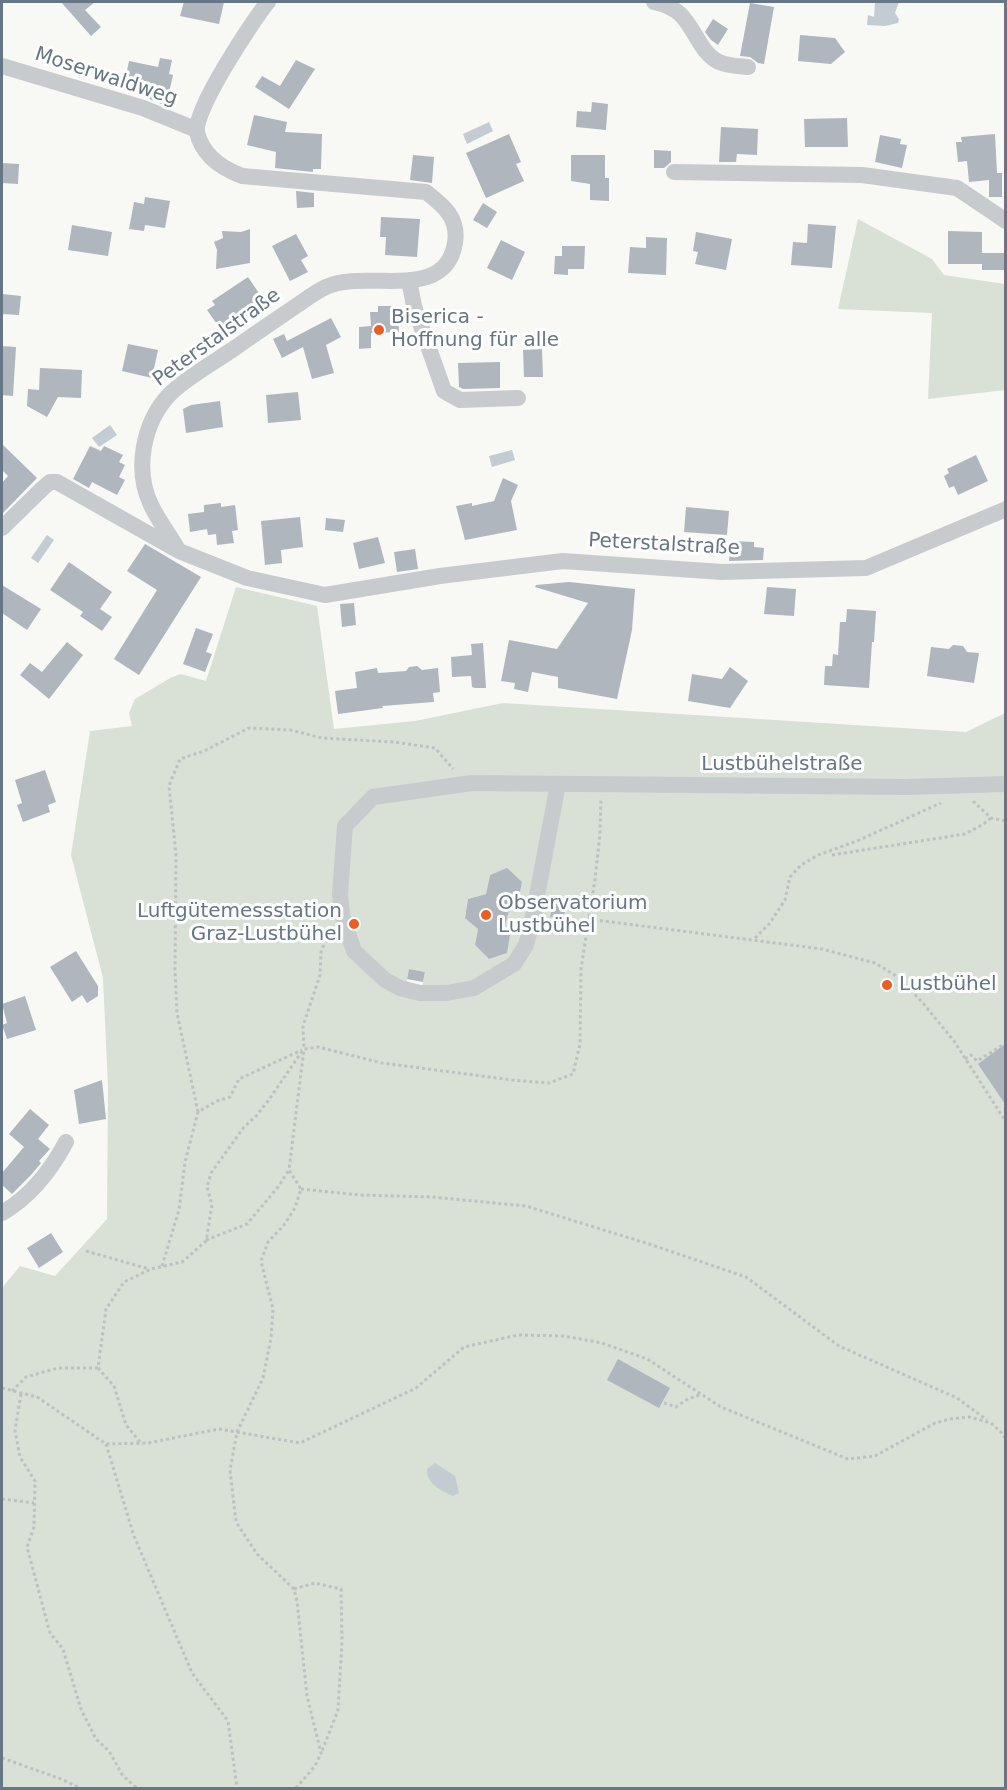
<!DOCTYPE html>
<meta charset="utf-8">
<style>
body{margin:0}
#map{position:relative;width:1007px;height:1790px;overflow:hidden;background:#f8f8f5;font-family:"DejaVu Sans",sans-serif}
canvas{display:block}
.frame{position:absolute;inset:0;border:3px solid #657687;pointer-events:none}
</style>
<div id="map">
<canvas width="1007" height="1790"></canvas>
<div class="frame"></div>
</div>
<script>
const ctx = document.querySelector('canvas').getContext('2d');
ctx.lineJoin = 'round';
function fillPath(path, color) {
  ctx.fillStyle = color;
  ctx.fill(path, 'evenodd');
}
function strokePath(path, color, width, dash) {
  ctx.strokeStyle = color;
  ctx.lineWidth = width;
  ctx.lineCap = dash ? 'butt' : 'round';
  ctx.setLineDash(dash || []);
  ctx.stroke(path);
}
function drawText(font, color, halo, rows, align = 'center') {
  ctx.font = font + ' "DejaVu Sans",sans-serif';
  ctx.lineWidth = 6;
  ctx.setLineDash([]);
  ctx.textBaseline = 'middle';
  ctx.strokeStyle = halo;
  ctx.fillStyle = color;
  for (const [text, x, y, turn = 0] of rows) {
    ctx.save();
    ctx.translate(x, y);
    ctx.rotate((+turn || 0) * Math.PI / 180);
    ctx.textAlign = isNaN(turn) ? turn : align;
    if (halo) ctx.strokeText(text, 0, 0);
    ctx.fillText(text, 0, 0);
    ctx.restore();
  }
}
const green = new Path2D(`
 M858,219L932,259L944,275L1005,284V390L928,399L932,313L838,309Z
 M236,587L317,606L334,729L415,721L503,703L966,732L1005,713V1788H2V1288L20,1266L55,1276L107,1219L108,1087L103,978L71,855L90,731L132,726L129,713L135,699L172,677L181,674L206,681ZM507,869L498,924L510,935L506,953L489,959L475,945L478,929L465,917L468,899L486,894L490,875ZM409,969L425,972L422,987L406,984Z`);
const water = new Path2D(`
 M875,2H899L895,13L899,19L898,23L885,26L867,25L868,15L874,17Z
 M489,122L493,131L467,144L463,134Z
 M110,425L117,435L99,447L92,438Z
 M512,450L515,460L492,467L489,456Z
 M47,535L54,540L38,563L31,558Z
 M435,1463L455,1476L459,1493L453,1496C441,1491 426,1483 427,1469Z`);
const building = new Path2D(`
 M61,2H95L85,10L101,27L91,36Z
 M184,2H224L219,24L180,16Z
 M750,3L774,7L764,64L758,63L750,57L740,56Z
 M713,19L728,29L718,45L711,40L705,32Z
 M800,35L835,38L845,52L831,64L798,61Z
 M160,58L172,60L169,74L173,75L166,106L147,98L149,89L147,88V85L125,80L129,61L158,67Z
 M296,60L315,69L289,109L255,87L262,76L280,86Z
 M592,102L608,104L606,130L576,127L577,111L591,112Z
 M254,115L287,122L285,132L322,134L321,169H313V172L275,168L276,152L247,145Z
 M847,118L848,147H805L804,119Z
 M721,127L758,129L757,155L737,154L736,162H719Z
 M509,134L521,162L516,164L524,181L486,198L466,153Z
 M995,134L997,173H1002V197H989V180L969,182L967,161L958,162L956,142H962L961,137Z
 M880,135L901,139L900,144L907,145L902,168L875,162Z
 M654,150L671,151V162L664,168H654Z
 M413,155L434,157L432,183L410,180Z
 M571,155H605V178H609V201L590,200V184L571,181Z
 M2,163L19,164L18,184L2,183Z
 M296,191L314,193V207L297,208Z
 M145,197L170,201L165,228L145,225L144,231L129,229L134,202L144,204Z
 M483,203L497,212L487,228L473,220Z
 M381,217L420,219L417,257L385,255L386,237H380Z
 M808,224L836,226L832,268L791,265L793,242L807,243Z
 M72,225L112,232L108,256L68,250Z
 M250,229V263L216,269L217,250L214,242L223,238L222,231L241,232Z
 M948,231L982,232V264H948Z
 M696,232L732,239L726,270L695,264L698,252L693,251Z
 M296,234L308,256L301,260L308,272L290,281L272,246Z
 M646,237L667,238L666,275L628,273L630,247L646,248Z
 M501,240L525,252L512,280L487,268Z
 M562,246H585L584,269H568V275L554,274L555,256H562Z
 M982,253H1005V270H982Z
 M248,277L263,299L247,310L250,314L233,325L230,320L219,327L207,310L215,305L212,301Z
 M2,294L21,296L19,315L2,314Z
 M378,306H398L399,332L371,333V348L359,349V327L371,326L370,312H378Z
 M331,318L341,337L326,345L334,373L312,379L303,347L282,358L273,339L284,334L287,341Z
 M128,344L158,350L152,378L122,371Z
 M2,346L16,347L13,396L2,395Z
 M542,349L543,377H524L523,350Z
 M500,362V388L463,389L459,387L458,363Z
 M40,368L82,370L81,398L58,397L47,417L27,406L28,389L39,390Z
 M298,392L301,420L268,423L266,395Z
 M220,401L223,427L186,433L183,409L191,405Z
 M2,444L37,478L2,514V483L8,476L2,470Z
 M90,446L101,451L104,446L123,455L119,462L125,465L119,477L125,480L117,495L92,482L89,488L73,479Z
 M976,455L988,481L958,495L954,486L949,488L944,476L949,473L947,469Z
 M503,478L518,485L511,501L517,530L465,540L456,506L472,503V506L494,501Z
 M221,503V507L235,505L238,530L232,531L234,543L217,545L216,534L208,535L207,529L190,532L188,514L204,512V505Z
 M686,507L729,511L727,535L684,532Z
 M300,517L303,547L281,550L282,563L265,565L261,521Z
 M326,518L345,520L343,532L325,530Z
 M378,537L385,563L359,569L353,543Z
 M731,541L754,542V547L764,548L763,560L729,561Z
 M145,544L201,577L139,675L114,659L157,590L127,571Z
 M415,549L418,569L397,572L394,552Z
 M69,562L112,592L100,609L112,617L102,631L80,616L83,612L50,590Z
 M569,582L635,589L632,630L617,699L558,688V677L532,672L528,692L514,689L515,683L501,681L509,640L557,649L588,603L535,587L536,585Z
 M2,585L41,609L27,630L2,613Z
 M767,587L796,589L794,616L764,614Z
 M354,603L356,625L342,627L340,604Z
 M847,609L876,611L874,642H872L869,688L824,685L825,666H832L833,654L838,655L840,622H846Z
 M196,628L213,634L206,652L212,654L205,672L183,664Z
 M67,642L83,655L49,699L20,675L30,663L42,672Z
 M483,643L486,688H475L472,687L471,676L452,677L451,657L472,655L471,644Z
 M953,645L963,646L967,652L979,653L974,683L927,676L931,647L949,649Z
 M417,666L422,670L438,668L440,692L433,693L434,702L382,706L383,708L338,714L335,691L357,688L355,672L377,668L378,673L406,671L409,667Z
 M730,667L748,681L730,708L688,701L692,674L722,679Z
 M45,770L56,802L48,805L50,812L23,822L17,805L22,803L15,780Z
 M507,868L522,882L518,901L511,903L504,929L510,935L507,953L489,959L475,945L478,929L465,918L468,899L486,894L490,875Z
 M553,903L566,906L563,920L550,917Z
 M76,951L98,986V996L87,1003L82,995L72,1002L50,967Z
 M409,969L425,972L423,982L407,979Z
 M25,996L36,1030L7,1039L2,1025L7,1023L2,1004Z
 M1005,1044V1104L978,1064Z
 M102,1080L106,1119L79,1124L74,1090Z
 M30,1109L49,1125L38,1139L50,1149L39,1161L41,1163L31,1175L12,1194L2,1185V1173L24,1147L9,1134Z
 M51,1233L63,1252L39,1268L27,1248Z
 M618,1359L670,1388L659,1408L607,1380Z`);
const path = new Path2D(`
 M973,801L991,818L1006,821
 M832,855L965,834L982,825L991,818
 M588,919L822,949L875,963L898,977L922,1002L954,1041L1006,1122
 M330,928L321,952L320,975L303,1026L304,1049L318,1047L382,1063L512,1080L549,1083L573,1074L580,1044L581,969L595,879L600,834L601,798
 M755,938L770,923L785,900L790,877L801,865L818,855L857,841L941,803
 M965,1059L971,1055L977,1061L1006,1043
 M198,1112L177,1013L175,971L176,855L169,786L180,759L204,751L249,728L291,730L322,738L394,742L435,748L453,769
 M301,1189L359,1195L432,1197L526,1206L649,1244L746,1277L839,1346L957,1398L987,1420
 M206,1240L247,1224L278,1187L289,1170
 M86,1251L149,1269
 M162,1266L179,1210L185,1162L198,1112L217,1101L230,1097L239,1079L302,1050
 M2,1388L37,1397L106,1444L148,1443L219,1429L300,1443L416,1388L464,1347L518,1335L563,1336L602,1343L647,1359L721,1407L848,1459L875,1456L935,1423L950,1419L969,1417L991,1423L1000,1431L1006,1439
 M12,1391L26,1377L58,1368H98
 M21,1394L15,1430L20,1457L35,1481L34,1527L27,1547L50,1633L63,1649L81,1709L96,1739L109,1751L123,1776L137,1788
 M664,1403L676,1407L688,1399L702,1394
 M140,1442L126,1425L114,1386L98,1368L106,1309L124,1282L151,1269L182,1262L206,1241L212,1205L207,1187L211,1173L244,1127L256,1116L268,1101L303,1050
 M106,1444L134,1536L192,1673L228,1721L237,1788
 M2,1499L34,1503
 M294,1589L315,1583L341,1589L342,1641L338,1710L322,1751
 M2,1758L61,1779L80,1788
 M296,1788L315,1766L321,1753L307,1696L297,1601L294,1589L257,1554L236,1522L230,1470L237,1432L263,1378L271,1338L273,1309L261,1261L268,1242L284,1225L295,1208L301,1189L289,1170L304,1049`);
const minor = new Path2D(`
 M654,2C663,4 672,7 680,14C695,28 700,53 719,62C728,66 738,66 748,67
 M2,66L143,108L197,130
 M674,172L862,175L957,188L1006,221
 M409,280L414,306L444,391L460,400L518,398
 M2,528L43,488L50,482H57L179,551L247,578L325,595L440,576L563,561L722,572L866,568L1006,509
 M177,548C169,534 158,520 151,505C134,470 143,423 169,395C183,380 214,362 232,350C253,335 274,321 296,306C305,300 315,292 326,287C366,268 445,304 455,243C459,218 444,206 426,192L242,176C221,168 202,155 197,132C193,111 253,20 268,2
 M558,784L532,922L526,945L514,964L474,988L447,993H420L400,988L385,980L354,951L342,915L340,894L345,826L373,797L472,783L906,787L1006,784
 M2,1213C30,1197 51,1170 66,1142`);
const markers = [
 [379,330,6,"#ed5c20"],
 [486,915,6,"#ed5c20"],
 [354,924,6,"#ed5c20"],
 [887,985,6,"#ed5c20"]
];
const streetNames = [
 ["Moserwaldweg",106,77,18],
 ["Peterstalstraße",217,338,-36],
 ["Peterstalstraße",664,545,3],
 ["Lustbühelstraße",782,765]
];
const poiNames = [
 ["Biserica -",391,318],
 ["Hoffnung für alle",391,341],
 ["Observatorium",498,904],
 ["Lustbühel",498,927],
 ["Luftgütemessstation",342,912,"right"],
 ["Graz-Lustbühel",342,935,"right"],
 ["Lustbühel",899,985]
];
fillPath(green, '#d9e0d5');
fillPath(water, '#c2ccd2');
fillPath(building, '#afb6bd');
strokePath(path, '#bec1c3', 3, [3, 3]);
strokePath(minor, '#c7cbce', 16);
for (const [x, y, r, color] of markers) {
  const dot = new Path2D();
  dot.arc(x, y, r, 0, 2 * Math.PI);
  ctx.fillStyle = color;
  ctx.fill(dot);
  strokePath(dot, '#fff', 2);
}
drawText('20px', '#657687', '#fff', streetNames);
drawText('20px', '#657687', '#fff', poiNames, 'left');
</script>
